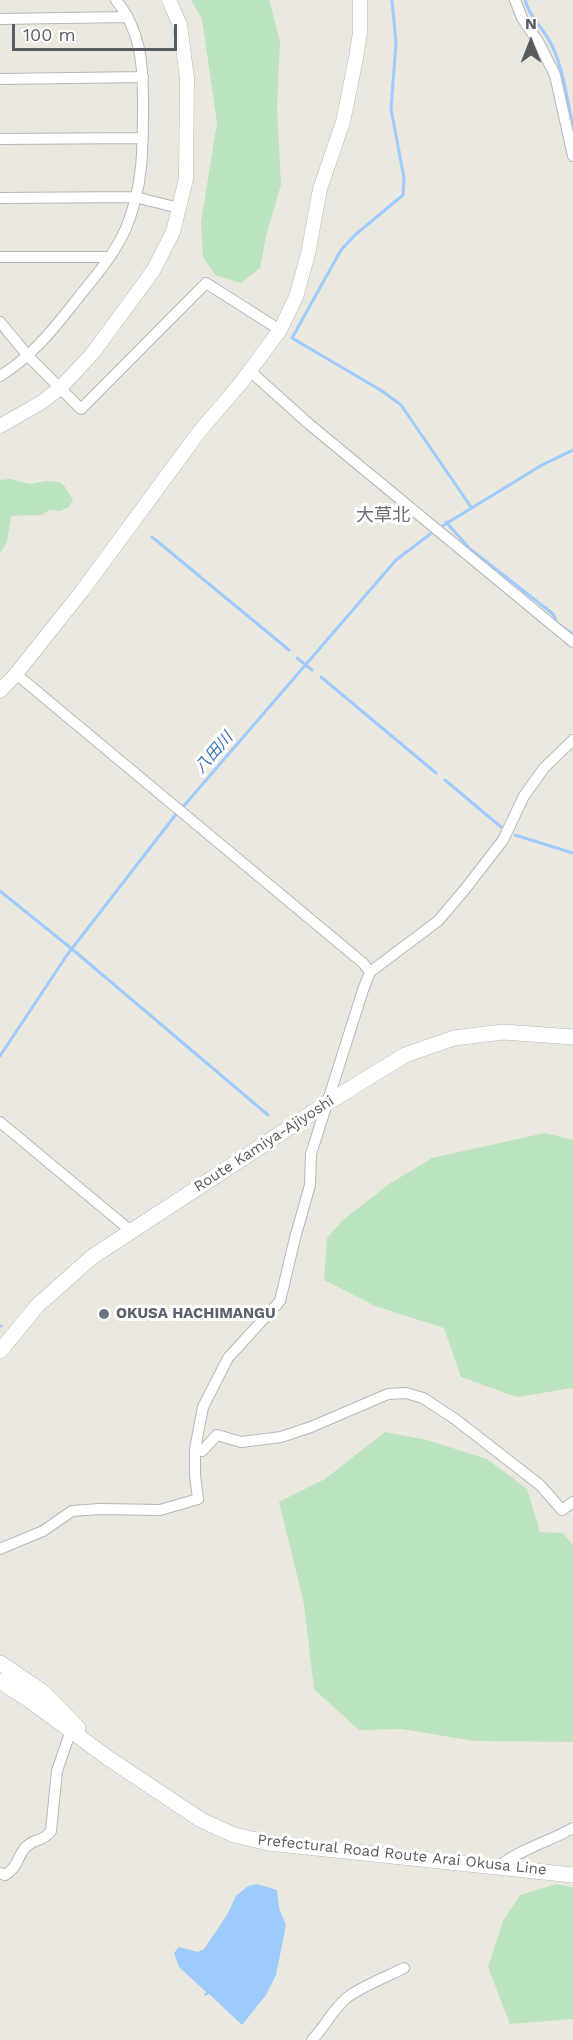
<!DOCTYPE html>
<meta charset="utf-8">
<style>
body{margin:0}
#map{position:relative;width:573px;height:2040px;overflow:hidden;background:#ebe9df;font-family:"Work Sans",sans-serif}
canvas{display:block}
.north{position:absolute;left:501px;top:12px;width:60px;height:60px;-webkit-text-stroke:4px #fff;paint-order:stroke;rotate:0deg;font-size:16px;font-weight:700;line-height:24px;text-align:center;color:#585b60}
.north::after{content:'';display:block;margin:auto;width:21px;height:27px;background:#585b60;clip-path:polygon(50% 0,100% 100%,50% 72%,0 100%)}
.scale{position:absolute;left:12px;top:24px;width:165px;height:27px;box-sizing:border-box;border:3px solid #585b60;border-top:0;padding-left:8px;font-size:18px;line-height:21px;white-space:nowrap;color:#585b60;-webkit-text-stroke:4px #fff;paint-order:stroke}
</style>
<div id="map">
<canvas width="573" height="2040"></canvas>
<div class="north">N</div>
<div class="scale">100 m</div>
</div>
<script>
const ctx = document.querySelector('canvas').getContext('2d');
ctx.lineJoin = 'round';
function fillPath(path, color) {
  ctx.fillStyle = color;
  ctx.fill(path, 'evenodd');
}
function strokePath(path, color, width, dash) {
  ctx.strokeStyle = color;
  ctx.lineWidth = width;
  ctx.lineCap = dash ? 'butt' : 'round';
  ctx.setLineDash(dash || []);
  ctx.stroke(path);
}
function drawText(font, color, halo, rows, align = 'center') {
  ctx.font = font + ' "Work Sans","Noto Sans JP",sans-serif';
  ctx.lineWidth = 6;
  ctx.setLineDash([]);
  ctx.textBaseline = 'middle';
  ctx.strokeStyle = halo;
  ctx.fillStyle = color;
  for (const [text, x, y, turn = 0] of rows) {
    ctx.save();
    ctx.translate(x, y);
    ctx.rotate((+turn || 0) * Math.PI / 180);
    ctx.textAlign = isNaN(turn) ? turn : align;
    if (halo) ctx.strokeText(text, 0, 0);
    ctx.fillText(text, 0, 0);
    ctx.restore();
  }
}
const green = new Path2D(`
 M191,0H269L280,41L277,107L281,185L266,236L260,268L241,283L215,275L203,257L201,222L217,123L202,19Z
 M10,479L30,484L46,481L60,482L65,487L73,499L69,507L60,511L49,510L42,515L11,516L7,542L0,554V480Z
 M545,1133L573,1140V1388L517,1397L461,1377L444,1328L375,1306L324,1280L327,1238L343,1220L389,1184L432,1158Z
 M385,1432L427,1440L487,1459L527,1489L540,1532L563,1533L573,1545V1742L474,1741L402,1729L359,1730L314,1689L304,1604L279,1502L325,1479Z
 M556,1884L573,1887V2019L510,2024L488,1967L503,1921L520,1895Z`);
const water = new Path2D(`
 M257,1884L277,1890L279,1908L286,1925L276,1975L266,1995L242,2025L209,1994L205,1996L204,1995L206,1992L179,1967L174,1953L179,1947L198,1952L204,1949L227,1915L236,1896L248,1886Z`);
const stream = new Path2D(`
 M392,0L396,43L391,109L404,178L403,195L355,235L341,250L292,338L382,391L401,405L471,507
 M525,0C529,16 541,26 549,40C563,64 567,100 573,127
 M446,522L470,549L553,614L557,623L573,634
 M439,528L542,465L573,450
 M152,537L289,650
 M297,658L312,670
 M321,677L436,773
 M445,780L501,827
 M182,808L396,560L433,532
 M515,835L573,853
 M0,891L72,949L268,1115
 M0,1056L67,955L177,813
 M0,1326H1`);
const minor = new Path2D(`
 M515,0L522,18L539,43L555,75L573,156
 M0,19L128,17
 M0,79L143,77
 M0,139L143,138
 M0,198L135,197L179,208
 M0,257H110
 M0,322L28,356L81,409L206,283L280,330
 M250,371L309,424L573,642
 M0,376C31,357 52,331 74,303C92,280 114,256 126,228C144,185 143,144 143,99C143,63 140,29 116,0
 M16,674L363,963L370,972
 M0,1122L131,1231
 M195,1449L202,1451L217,1435L241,1442L281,1437L311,1427L388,1394L406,1393L423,1398L455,1419L540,1485L562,1510L573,1502
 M0,1549L43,1531L72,1511L100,1509L160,1510L198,1499L195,1475V1449L203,1407L228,1358L280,1301L295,1238L310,1185L311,1154L363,990L370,972L438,921L466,888L503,840L524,796L544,768L573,740
 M499,1866C521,1849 548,1842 573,1828
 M0,1873L5,1875C20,1866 16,1857 26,1847C34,1838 42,1843 51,1831L57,1771L71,1730
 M312,2040C325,2027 333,2008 349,1996C365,1985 386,1977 404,1968`);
const tertiary = new Path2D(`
 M0,426L42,402L60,388L92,354L153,271L173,232L186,179L187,78L180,25L169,0
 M0,691L16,674L82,591L199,432L240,384L280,330L296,297L308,254L320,189L343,122L356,58L360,32V0`);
const secondary = new Path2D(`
 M0,1351L37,1306L92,1257L327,1103L405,1055L454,1038L503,1032L573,1037
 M0,1663L43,1692L78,1728
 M0,1681L32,1702L108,1758L201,1820L234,1835L269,1843L573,1875`);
const markers = [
 [104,1314,6,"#6b7280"]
];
const streetNames = [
 ["Route Kamiya-Ajiyoshi",264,1144,-33],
 ["Prefectural Road Route Arai Okusa Line",402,1855,6]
];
const worshipNames = [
 ["OKUSA HACHIMANGU",116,1314]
];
const waterNames = [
 ["八田川",214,753,-49]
];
const quarterNames = [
 ["大草北",383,516]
];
fillPath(green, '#bbe3bf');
fillPath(water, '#9dcbfd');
strokePath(stream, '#9dcbfd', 3);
strokePath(minor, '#b5b7bc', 12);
strokePath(tertiary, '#b5b7bc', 15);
strokePath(secondary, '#b5b8be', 16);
strokePath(minor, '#fff', 10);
strokePath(tertiary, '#fff', 14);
strokePath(secondary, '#fff', 15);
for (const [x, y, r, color] of markers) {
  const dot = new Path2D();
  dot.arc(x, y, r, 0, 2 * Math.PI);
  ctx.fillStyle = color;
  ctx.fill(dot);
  strokePath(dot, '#fff', 2);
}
drawText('15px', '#585b60', '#fff', streetNames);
drawText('bold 15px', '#5b616d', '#fff', worshipNames, 'left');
drawText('italic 16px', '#4174bf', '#fff', waterNames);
drawText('18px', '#696d72', '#fff', quarterNames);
</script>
